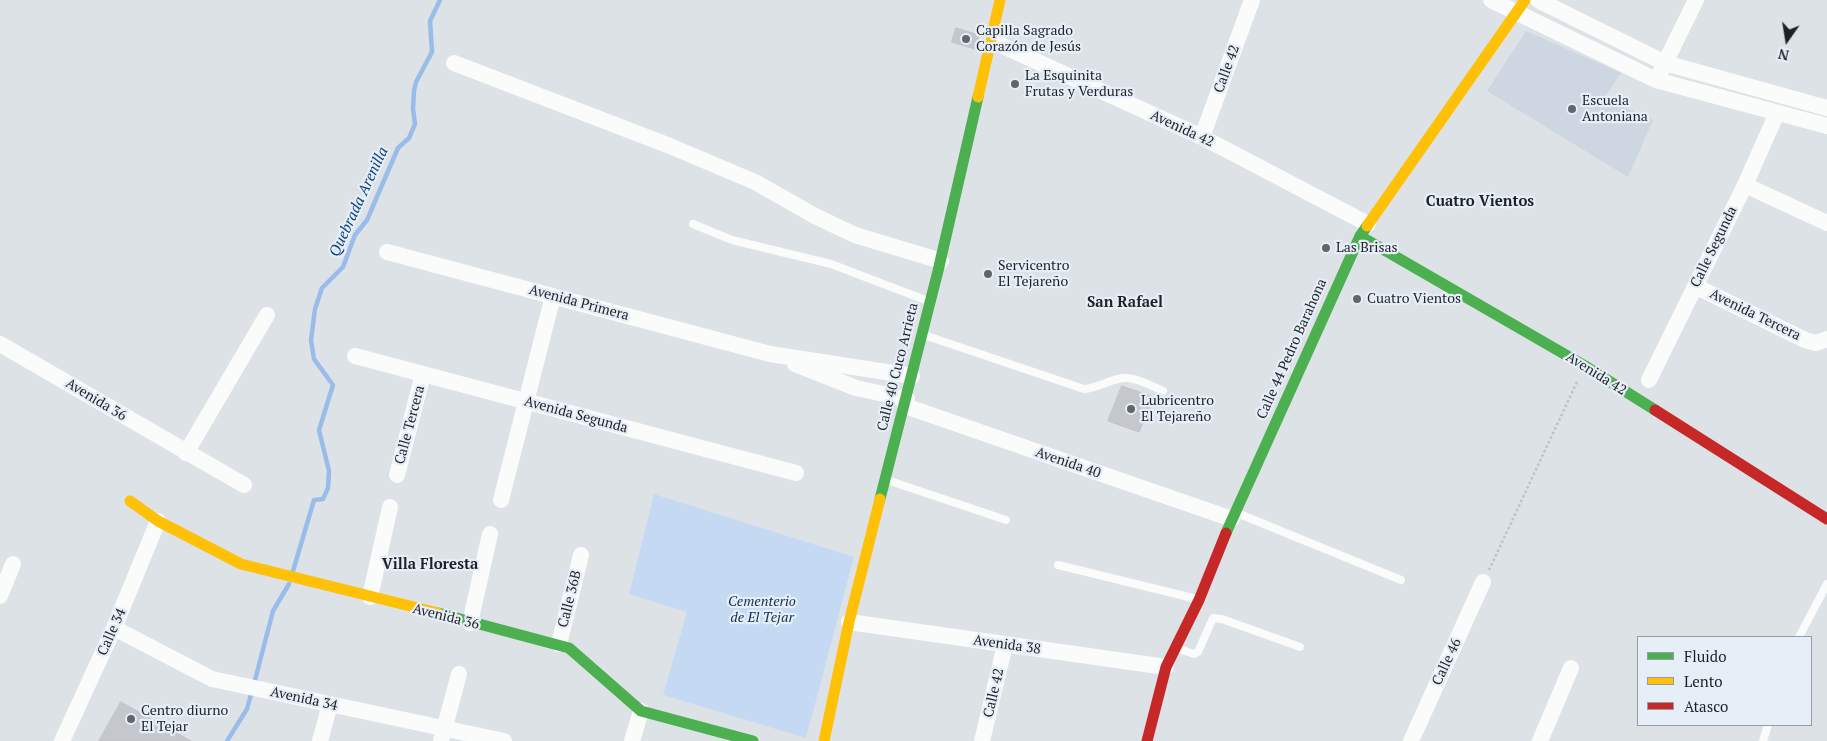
<!DOCTYPE html>
<meta charset="utf-8">
<style>
body{margin:0}
#map{position:relative;width:1827px;height:741px;overflow:hidden;background:#dde2e7;font-family:"PT Serif",serif}
canvas{display:block}
.legend{position:absolute;left:1637px;top:636px;width:175px;height:90px;box-sizing:border-box;background:#e6eef8;border:1px solid #969ca4;margin:0;padding:6px 9px;list-style:none;font-size:15px;color:#1f2225}
.legend li{display:flex;align-items:center;gap:10px;height:25px}
.legend b{width:25px;border:1px solid #969ca4}
.north{position:absolute;left:1762px;top:15px;width:50px;height:50px;-webkit-text-stroke:4px #e6eef8;paint-order:stroke;rotate:193deg;font-size:14px;font-weight:700;line-height:20px;text-align:center;color:#1f2225}
.north::after{content:'';display:block;margin:auto;width:18px;height:22px;background:#1f2225;clip-path:polygon(50% 0,100% 100%,50% 72%,0 100%)}
</style>
<div id="map">
<canvas width="1827" height="741"></canvas>
<ul class="legend">
<li><b style="height:6px;background:#4caf50"></b>Fluido</li>
<li><b style="height:6px;background:#ffc107"></b>Lento</li>
<li><b style="height:6px;background:#c62828"></b>Atasco</li>
</ul>
<div class="north">N</div>
</div>
<script>
const ctx = document.querySelector('canvas').getContext('2d');
ctx.lineJoin = 'round';
function fillPath(path, color) {
  ctx.fillStyle = color;
  ctx.fill(path, 'evenodd');
}
function strokePath(path, color, width, dash) {
  ctx.strokeStyle = color;
  ctx.lineWidth = width;
  ctx.lineCap = dash ? 'butt' : 'round';
  ctx.setLineDash(dash || []);
  ctx.stroke(path);
}
function drawText(font, color, halo, rows, align = 'center') {
  ctx.font = font + ' "PT Serif",serif';
  ctx.lineWidth = 4.5;
  ctx.setLineDash([]);
  ctx.textBaseline = 'middle';
  ctx.strokeStyle = halo;
  ctx.fillStyle = color;
  for (const [text, x, y, turn = 0] of rows) {
    ctx.save();
    ctx.translate(x, y);
    ctx.rotate((+turn || 0) * Math.PI / 180);
    ctx.textAlign = isNaN(turn) ? turn : align;
    if (halo) ctx.strokeText(text, 0, 0);
    ctx.fillText(text, 0, 0);
    ctx.restore();
  }
}
const built = new Path2D(`
 M1526,31L1621,73L1604,98L1653,120L1628,177L1487,91Z`);
const green = new Path2D(`
 M654,494L854,557L806,738L663,695L687,612L629,594Z`);
const stream = new Path2D(`
 M293,571L314,500L323,499L328,488L329,471L319,430L333,385L314,359L311,340L315,309L322,288L343,267L355,235L367,220L398,148L409,138L415,124L413,109L414,91L416,82L432,52L430,21L440,0
 M254,684L273,611L289,584
 M227,741L247,709L252,691`);
const building = new Path2D(`
 M956,28L979,35L975,49L952,42Z
 M1122,386L1154,397L1139,432L1108,421Z
 M121,702L191,741H99Z`);
const path = new Path2D(`
 M1489,570L1577,382`);
const lane = new Path2D(`
 M693,224L732,240L831,264L928,301
 M924,335L1084,389C1097,388 1105,382 1118,379C1134,375 1149,385 1163,391
 M887,480L1006,520
 M1237,513L1401,580
 M1058,565L1197,599
 M1799,637L1827,584
 M1177,648L1194,654L1198,652L1213,618L1222,619L1300,647
 M1763,741L1768,725`);
const street = new Path2D(`
 M1491,0L1656,80L1827,126
 M1538,0L1665,63L1827,108
 M992,41L1202,137L1368,224
 M454,63L670,146L755,182L815,216L855,235L941,261
 M1661,71L1696,0
 M1202,137L1252,0
 M1745,185L1827,223
 M387,252L770,354L912,376
 M1695,286L1805,340L1816,343L1827,339
 M0,344L244,485
 M355,356L796,473
 M795,364L856,388L907,399
 M1649,380L1745,185L1777,113
 M905,406L1232,519
 M186,453L267,315
 M397,475L423,374
 M501,500L553,296
 M0,596L13,564
 M370,597L390,507
 M849,622L1166,667
 M470,623L490,534
 M114,628L212,679L504,741
 M559,644L581,555
 M62,741L114,628L158,521
 M320,741L330,704
 M441,741L459,674
 M632,741L641,711
 M982,741L1005,645
 M1411,741L1483,582
 M1540,741L1571,668`);
const fast = new Path2D(`
 M1360,236L1585,366L1655,410
 M880,499L938,271L978,97
 M1226,533L1360,236L1367,226
 M438,613L569,648L641,711L753,741`);
const slow = new Path2D(`
 M978,97L1000,0
 M1367,226L1525,0
 M130,501L158,521L241,564L438,613
 M824,741L849,622L880,499`);
const jam = new Path2D(`
 M1655,410L1827,519
 M1147,741L1166,667L1199,600L1226,533`);
const markers = [
 [966,39,5,"#626569"],
 [1015,84,5,"#626569"],
 [1572,109,5,"#626569"],
 [1326,248,5,"#626569"],
 [988,274,5,"#626569"],
 [1357,299,5,"#626569"],
 [1131,409,5,"#626569"],
 [131,719,5,"#626569"]
];
const poiNames = [
 ["Capilla Sagrado",976,31],
 ["Corazón de Jesús",976,47],
 ["La Esquinita",1025,76],
 ["Frutas y Verduras",1025,92],
 ["Escuela",1582,101],
 ["Antoniana",1582,117],
 ["Las Brisas",1336,248],
 ["Servicentro",998,266],
 ["El Tejareño",998,282],
 ["Cuatro Vientos",1367,299],
 ["Lubricentro",1141,401],
 ["El Tejareño",1141,417],
 ["Centro diurno",141,711],
 ["El Tejar",141,727]
];
const streetNames = [
 ["Calle 42",1227,69,-70],
 ["Avenida 42",1182,129,25],
 ["Calle Segunda",1714,247,-64],
 ["Avenida Primera",579,303,15],
 ["Avenida Tercera",1755,315,26],
 ["Calle 44 Pedro Barahona",1292,349,-66],
 ["Calle 40 Cuco Arrieta",898,367,-76],
 ["Avenida 42",1596,374,32],
 ["Avenida 36",96,400,31],
 ["Avenida Segunda",576,415,15],
 ["Calle Tercera",410,425,-75],
 ["Avenida 40",1068,463,19],
 ["Calle 36B",570,599,-76],
 ["Avenida 36",446,617,14],
 ["Calle 34",112,632,-66],
 ["Avenida 38",1007,645,8],
 ["Calle 46",1447,662,-65],
 ["Calle 42",994,693,-77],
 ["Avenida 34",304,699,12]
];
const parkNames = [
 ["Cementerio",762,602],
 ["de El Tejar",762,618]
];
const waterNames = [
 ["Quebrada Arenilla",359,202,-65]
];
const neighbourhoodNames = [
 ["Cuatro Vientos",1480,202],
 ["San Rafael",1125,303],
 ["Villa Floresta",430,565]
];
fillPath(built, '#ced6e1');
fillPath(green, '#c6d9f2');
strokePath(stream, '#99bce9', 4.5);
fillPath(building, '#c4c8cc');
strokePath(building, '#bfc2c6', 1);
strokePath(path, '#bfc1c3', 2.5, [2.5, 2.5]);
strokePath(lane, '#fafbfb', 8);
strokePath(street, '#fafbfb', 16);
strokePath(fast, '#4caf50', 11);
strokePath(slow, '#ffc107', 11);
strokePath(jam, '#c62828', 11);
for (const [x, y, r, color] of markers) {
  const dot = new Path2D();
  dot.arc(x, y, r, 0, 2 * Math.PI);
  ctx.fillStyle = color;
  ctx.fill(dot);
  strokePath(dot, '#e6eef8', 2);
}
drawText('14px', '#1f2225', '#e6eef8', poiNames, 'left');
drawText('14px', '#1f2225', '#e6eef8', streetNames);
drawText('italic 14px', '#0e2f56', '#e6eef8', parkNames);
drawText('italic 15px', '#12437a', '#e6eef8', waterNames);
drawText('bold 15px', '#1f2225', '#e6eef8', neighbourhoodNames);
</script>
